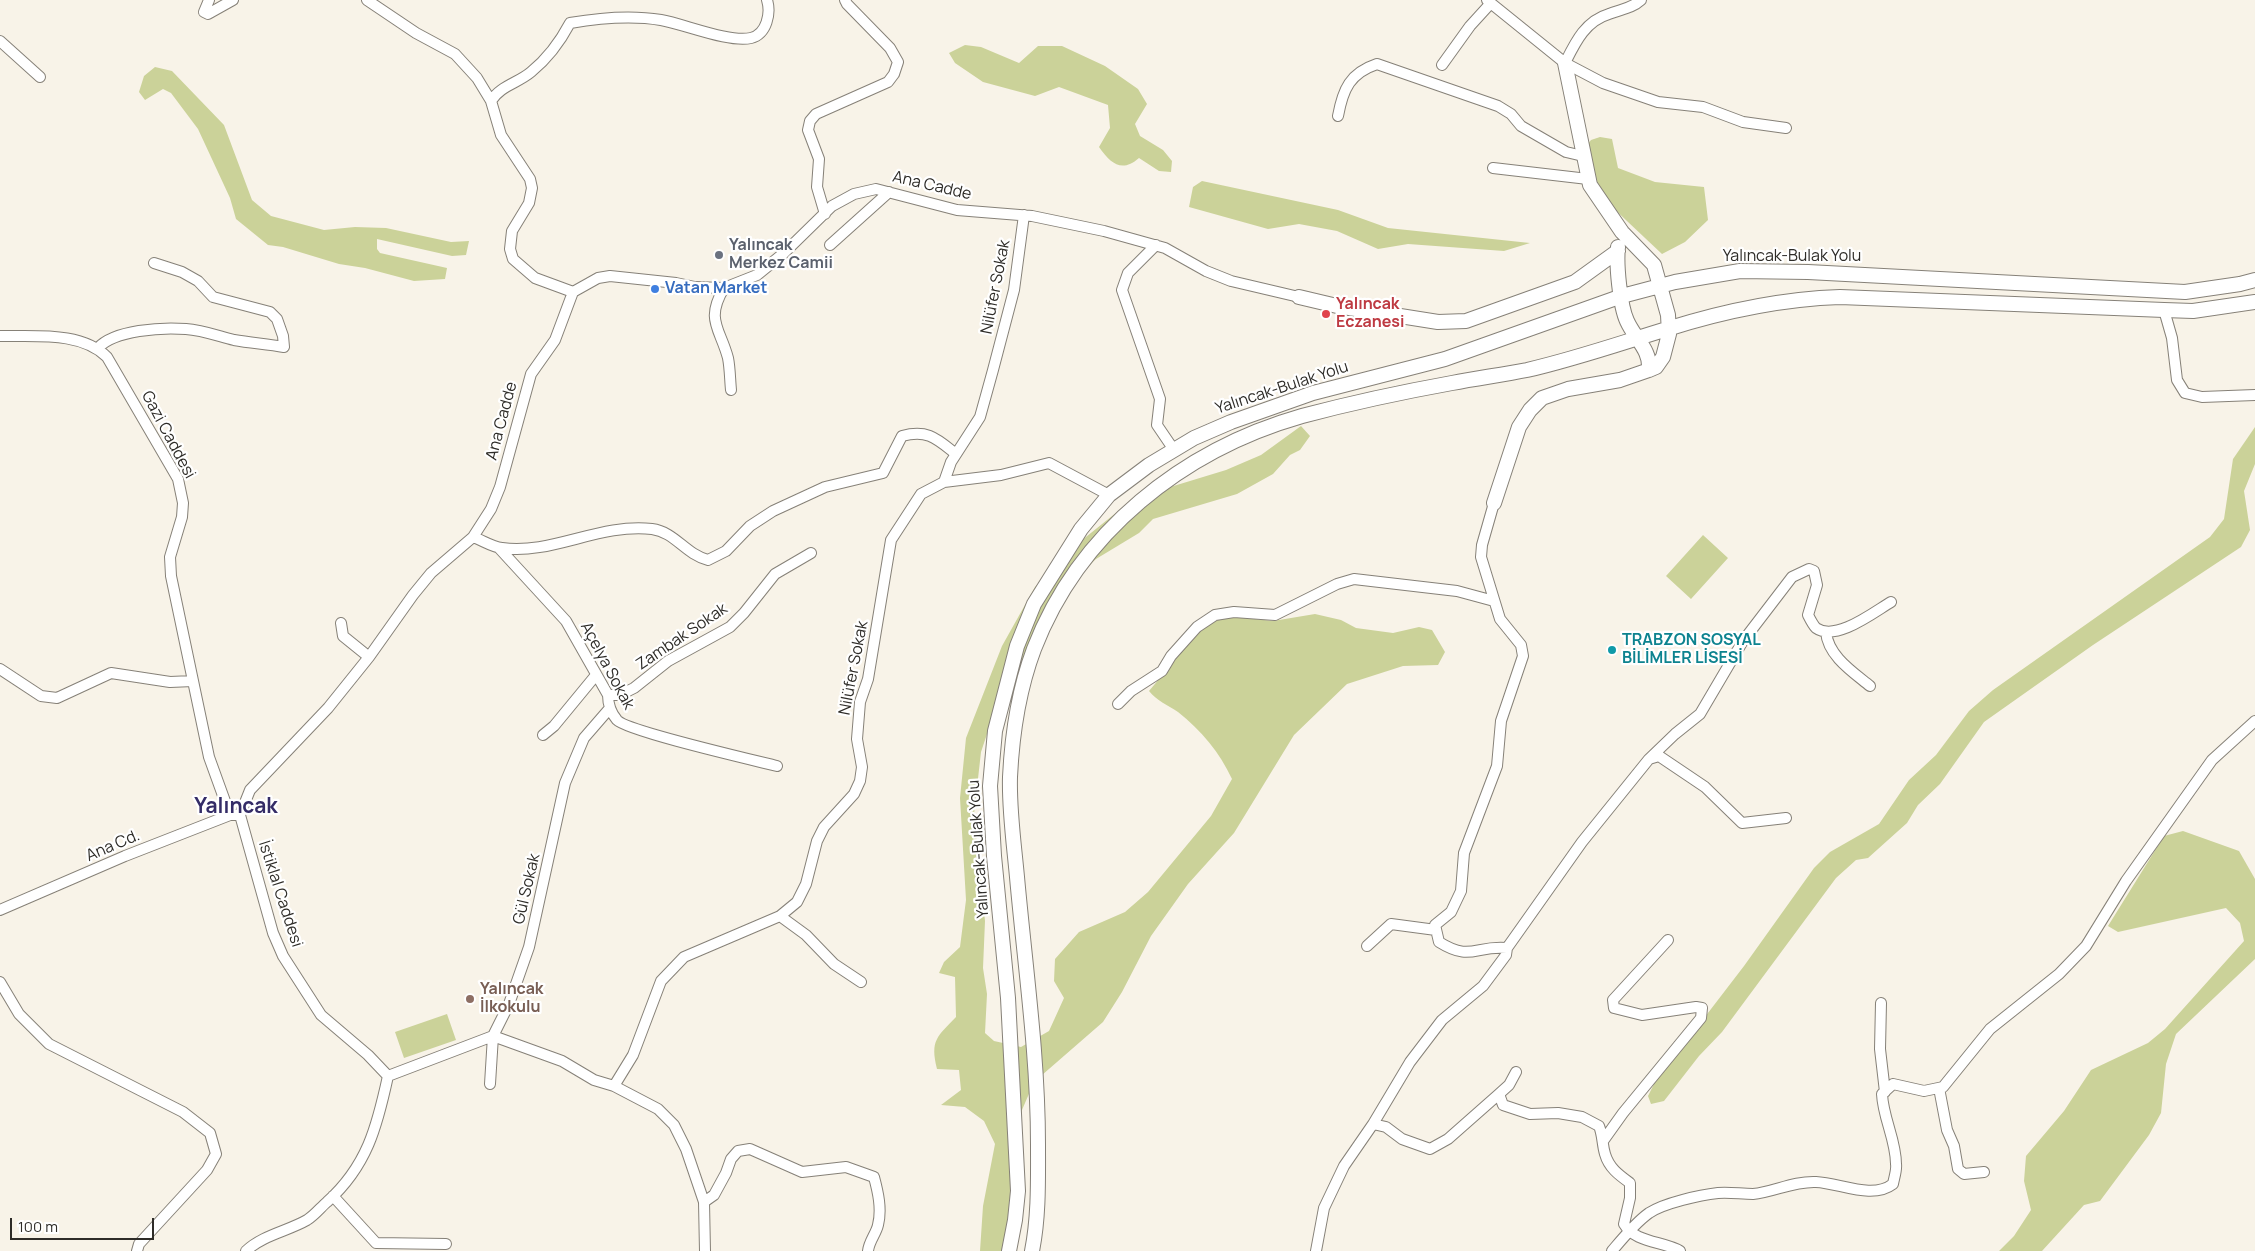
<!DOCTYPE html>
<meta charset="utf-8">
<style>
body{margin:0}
#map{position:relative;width:2255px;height:1251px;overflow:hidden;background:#f8f3e8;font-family:Manrope,sans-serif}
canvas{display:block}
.scale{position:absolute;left:10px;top:1218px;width:144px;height:22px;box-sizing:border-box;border:2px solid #2e2c28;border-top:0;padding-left:6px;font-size:15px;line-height:18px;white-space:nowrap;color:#2e2c28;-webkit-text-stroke:4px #fff;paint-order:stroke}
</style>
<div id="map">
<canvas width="2255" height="1251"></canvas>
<div class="scale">100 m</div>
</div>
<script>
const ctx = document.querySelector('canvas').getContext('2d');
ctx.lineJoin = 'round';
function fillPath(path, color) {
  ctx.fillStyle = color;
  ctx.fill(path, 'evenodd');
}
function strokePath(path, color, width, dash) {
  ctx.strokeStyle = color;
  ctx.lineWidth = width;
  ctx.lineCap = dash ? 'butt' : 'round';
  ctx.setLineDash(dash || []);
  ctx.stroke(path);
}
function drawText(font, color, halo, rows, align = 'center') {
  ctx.font = font + ' Manrope,sans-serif';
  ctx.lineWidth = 4.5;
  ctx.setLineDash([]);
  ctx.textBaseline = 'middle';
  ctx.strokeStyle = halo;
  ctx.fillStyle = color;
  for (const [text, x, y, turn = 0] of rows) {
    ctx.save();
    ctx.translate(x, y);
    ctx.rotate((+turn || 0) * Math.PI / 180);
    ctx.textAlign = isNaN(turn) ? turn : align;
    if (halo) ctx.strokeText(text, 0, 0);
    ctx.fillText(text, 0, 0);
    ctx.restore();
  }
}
const green = new Path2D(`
 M965,45L981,47L1019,63L1038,46H1062L1105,66L1138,89L1147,104L1135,124L1140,136L1163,150L1172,161L1171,172L1159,171L1139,158C1122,173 1111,164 1099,147L1110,128L1108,105L1059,87L1035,96L983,82L955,63L949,53Z
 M155,67L172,71L224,125L252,200L271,216L324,230L355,227L386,228L451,242L469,241L466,255L452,256L377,239V249L380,253L447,268L445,279L414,281L365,268L339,264L283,247L268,245L236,219L230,198L198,129L171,93L163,89L145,100L139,92L144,76Z
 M1600,137L1612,139L1618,168L1655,182L1704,187L1708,220L1685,242L1662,254L1611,206L1599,188L1584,149L1591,140Z
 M1202,181L1338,210L1388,228L1530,243L1504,251L1408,244L1378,249L1337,231L1299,224L1268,229L1189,207L1193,187Z
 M1301,426L1310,436L1300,450L1290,455L1273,474L1237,494L1153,519L1139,533L1096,559L1049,602L1020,667L997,704L981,752L974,814L985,921L983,968L987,994L985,1033L994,1041L1021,1047L1049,1031L1064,998L1054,981L1055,959L1079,932L1125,912L1148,892L1211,816L1232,779C1220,753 1201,730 1178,712C1168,705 1157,701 1149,691L1200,630L1217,619L1237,617L1273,621L1315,614L1341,620L1356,628L1393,633L1419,627L1432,630L1445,652L1438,665L1403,666L1347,684L1294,735L1234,833L1188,884L1151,936L1122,992L1103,1022L1034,1082L1022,1110L1017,1210L1008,1251H980L983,1206L995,1144L984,1121L965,1107L941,1105L961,1090L959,1070L937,1069C930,1040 937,1037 956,1017L955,977L939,973L944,962L960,947L966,900L960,798L966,738L1002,646L1035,587L1066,553L1122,508L1167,488L1226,470L1261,455Z
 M2255,427V464L2244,491L2250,530L2241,547L2093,645L1984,722L1940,784L1918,805L1907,823L1868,858L1856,860L1836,878L1722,1032L1699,1056L1664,1101L1651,1104L1648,1096L1655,1082L1744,966L1814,868L1830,852L1879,824L1909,780L1936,755L1969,711L1993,690L2210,537L2224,519L2233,459Z
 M1703,535L1728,558L1691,599L1666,576Z
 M2183,831L2239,851L2255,879V959L2176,1034L2166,1064L2161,1113L2149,1135L2100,1201L2084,1205L2042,1251H1999L2014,1236L2031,1210L2024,1181L2026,1156L2064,1111L2091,1070L2148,1043L2165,1029L2244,941L2240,923L2226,908L2118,932L2108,926L2164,836Z
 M447,1014L456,1040L404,1058L395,1032Z`);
const street = new Path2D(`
 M209,0L204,12L208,14L233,0
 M367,0L416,33L455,54L477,78L491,101L501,135L530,179L532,188L529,203L512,231L510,249L513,259L535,278L573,292
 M1487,0L1565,63L1603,83L1658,102L1703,107L1743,122L1786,128
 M0,41L40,77
 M1565,63C1575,43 1585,21 1609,14C1621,9 1631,9 1641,0
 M1442,65L1470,26L1491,3
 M491,101C500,86 518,83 531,72C547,59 561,40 570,23C599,18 631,15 661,20C684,24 729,43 751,38C767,34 771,13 767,0
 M1338,116C1343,89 1350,73 1377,64L1498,106L1511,114L1521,126L1566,152L1583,156
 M1493,168L1588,179
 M825,214L817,187L819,159L808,130L810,121L816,114L888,82L894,74L898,62L890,48L847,4L845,0
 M830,245L889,192
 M1156,245L1128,273L1122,290L1160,399L1157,425L1174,450
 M724,288C705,320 720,328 728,358C730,368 730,380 731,390
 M2164,310L2172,338L2177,380L2185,393L2202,397L2255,395
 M0,336C35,337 81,331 107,357L178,479L183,503L182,517L170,557L171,576L209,757L230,815
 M98,348C114,330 162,327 186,329C202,330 218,336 234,340C251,343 267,344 284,347L283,336L277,319L270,312L213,297L198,281L182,272L154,263
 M944,482L1001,475L1049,463L1109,495
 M473,537C482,540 492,547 502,548C552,555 599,523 652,529C675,532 685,554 708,560L726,551L750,526L773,511L825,487L883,473L902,436C928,429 937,439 956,454
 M499,548L566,621L608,695C608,703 611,713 617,720C627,731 753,760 777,766
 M341,623L343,636L369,657
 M1826,632C1828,656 1853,672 1870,686
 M0,669L41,696L57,698L111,673L170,682L193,681
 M608,695H620L634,688L668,661L730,627L744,613L775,574L811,553
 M1118,704L1131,691L1162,671L1171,656L1197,627L1215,615L1234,612L1275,615L1337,584L1354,579L1457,591L1494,601
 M543,735L554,726L596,675
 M1649,759L1675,734L1700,714L1743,641L1792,577L1809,569L1814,571L1817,585L1808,615C1810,619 1813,625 1816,628C1836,642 1874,612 1891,602
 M0,910L125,856L230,815H236
 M780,916L806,935L834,964L861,982
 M1367,946L1391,924L1436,930
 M1507,948L1582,842L1649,759L1659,756L1705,787L1742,823L1786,818
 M0,982L19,1014L49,1044L183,1112L210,1133L216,1154L207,1170L139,1244L137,1251
 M1881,1003L1880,1049L1885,1092
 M1516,1072L1509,1085L1499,1094L1503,1105L1530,1114L1558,1113L1582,1117L1599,1126C1603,1136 1602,1144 1605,1154C1609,1168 1619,1175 1630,1183V1198L1624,1224C1635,1243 1663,1241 1680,1251
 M388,1076L493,1036L562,1061L594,1080L614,1086L658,1109L674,1125L686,1149L704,1202L705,1251
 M490,1084L493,1036L509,1004L529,947L565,783L584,738L610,708
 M614,1086L633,1055L661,981L684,957L780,916L797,902L806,884L817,841L824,827L854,794L860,781L862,767L857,739L860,702L868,679L891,540L921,494L944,482L951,462L980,417L993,370L1014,290L1024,215
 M1939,1088L1947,1130L1954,1146L1958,1169L1964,1174L1984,1172
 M1373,1124L1410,1062L1442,1020L1483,986L1506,955L1507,948C1475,945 1471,962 1439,942L1435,925L1451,912L1461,891L1464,853L1497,766L1501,721L1523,656L1521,645L1500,619L1481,557L1482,545L1494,503
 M1603,1141L1623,1113L1701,1018L1702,1008L1696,1007L1642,1015L1614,1008L1613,1000L1668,940
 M333,1196L376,1243L446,1244
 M704,1202L714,1195L726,1173L731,1159L738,1151L750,1149L802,1172L846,1167L874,1177C878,1192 882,1209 878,1225C876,1234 869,1241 868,1251
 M246,1251C263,1235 288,1231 307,1220C315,1215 321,1207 327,1202C367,1166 377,1127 388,1076L368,1055L321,1015L283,956L273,933L240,815L250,790L328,708L369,657L413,595L431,573L473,537L491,509L500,487L531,374L555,340L573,292L598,278L610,276L676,283L695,287L724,288L757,275L784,253L832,206L854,194L876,189L957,210L1032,216L1104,231L1165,248L1206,271L1231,281L1299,297
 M1316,1251L1324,1208L1344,1166L1373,1124L1386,1127L1402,1139L1430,1149L1448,1139L1499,1094
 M1612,1251C1623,1238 1635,1223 1649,1213C1664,1203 1700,1195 1718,1193C1730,1192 1741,1194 1753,1194C1774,1192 1793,1181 1816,1182C1840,1183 1872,1200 1893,1184C1894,1178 1897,1170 1896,1164C1896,1140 1883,1118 1882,1094L1893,1084L1924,1091L1943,1087L1990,1029L2059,974L2086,946L2126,881L2212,760L2255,721`);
const secondary = new Path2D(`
 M1618,247C1616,264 1620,306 1627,321C1635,339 1651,350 1649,370
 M1299,297L1337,306L1438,322L1466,321L1575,282L1618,251
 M1494,503L1519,427L1530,410L1542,398L1568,389L1620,380L1649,370L1656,367L1663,357L1669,334L1668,315L1654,265L1622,232L1590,185L1565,63
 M1009,1251L1015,1220L1018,1191L1008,998L994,856L990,786L995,731L1017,646L1034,604L1081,529L1109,495L1149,465L1194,438L1231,422L1313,393L1445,359L1622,296L1675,282L1740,271L1808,272L2185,292L2240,284L2255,280
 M1032,1251C1039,1216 1038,1179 1038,1144C1038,1055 1025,966 1017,877C1014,844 1009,810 1010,777C1012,735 1019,689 1034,649C1079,532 1183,450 1302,416C1351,403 1402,392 1452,383C1477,378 1502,375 1527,370C1575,359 1621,343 1667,329C1724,311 1781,299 1840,297L2164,310L2193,311L2255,302`);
const markers = [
 [719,255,5,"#6b7280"],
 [655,289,5,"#3f7fe0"],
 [1326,314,5,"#e0444e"],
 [1612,650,5,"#0f9aa8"],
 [470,999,5,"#8d6e63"]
];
const streetNames = [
 ["Ana Cadde",932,186,13],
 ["Yalıncak-Bulak Yolu",1792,257],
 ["Nilüfer Sokak",996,287,-79],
 ["Yalıncak-Bulak Yolu",1282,388,-18],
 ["Ana Cadde",502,421,-75],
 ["Gazi Caddesi",168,435,62],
 ["Zambak Sokak",682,637,-34],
 ["Açelya Sokak",607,666,62],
 ["Nilüfer Sokak",854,668,-79],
 ["Ana Cd.",113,846,-23],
 ["Yalıncak-Bulak Yolu",979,849,-94],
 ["Gül Sokak",527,889,-77],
 ["İstiklal Caddesi",280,894,72]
];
const worshipNames = [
 ["Yalıncak",729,246],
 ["Merkez Camii",729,264]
];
const shopNames = [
 ["Vatan Market",665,289]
];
const healthNames = [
 ["Yalıncak",1336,305],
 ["Eczanesi",1336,323]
];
const cultureNames = [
 ["TRABZON SOSYAL",1622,641],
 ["BİLİMLER LİSESİ",1622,659]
];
const educationNames = [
 ["Yalıncak",480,990],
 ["İlkokulu",480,1008]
];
const districtNames = [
 ["Yalıncak",236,807]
];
fillPath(green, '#cbd299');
strokePath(street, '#868178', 12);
strokePath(secondary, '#868178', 16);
strokePath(street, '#fff', 10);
strokePath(secondary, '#fff', 14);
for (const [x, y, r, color] of markers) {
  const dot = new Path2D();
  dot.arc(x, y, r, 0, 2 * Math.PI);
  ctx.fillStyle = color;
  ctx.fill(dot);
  strokePath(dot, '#fff', 2);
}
drawText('16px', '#2e2c28', '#fff', streetNames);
drawText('bold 16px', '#5b616d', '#fff', worshipNames, 'left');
drawText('bold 16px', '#366cbe', '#fff', shopNames, 'left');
drawText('bold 16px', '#be3a42', '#fff', healthNames, 'left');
drawText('bold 16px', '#0d838f', '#fff', cultureNames, 'left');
drawText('bold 16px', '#785e54', '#fff', educationNames, 'left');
drawText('bold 21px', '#342c67', '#fff', districtNames);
</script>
